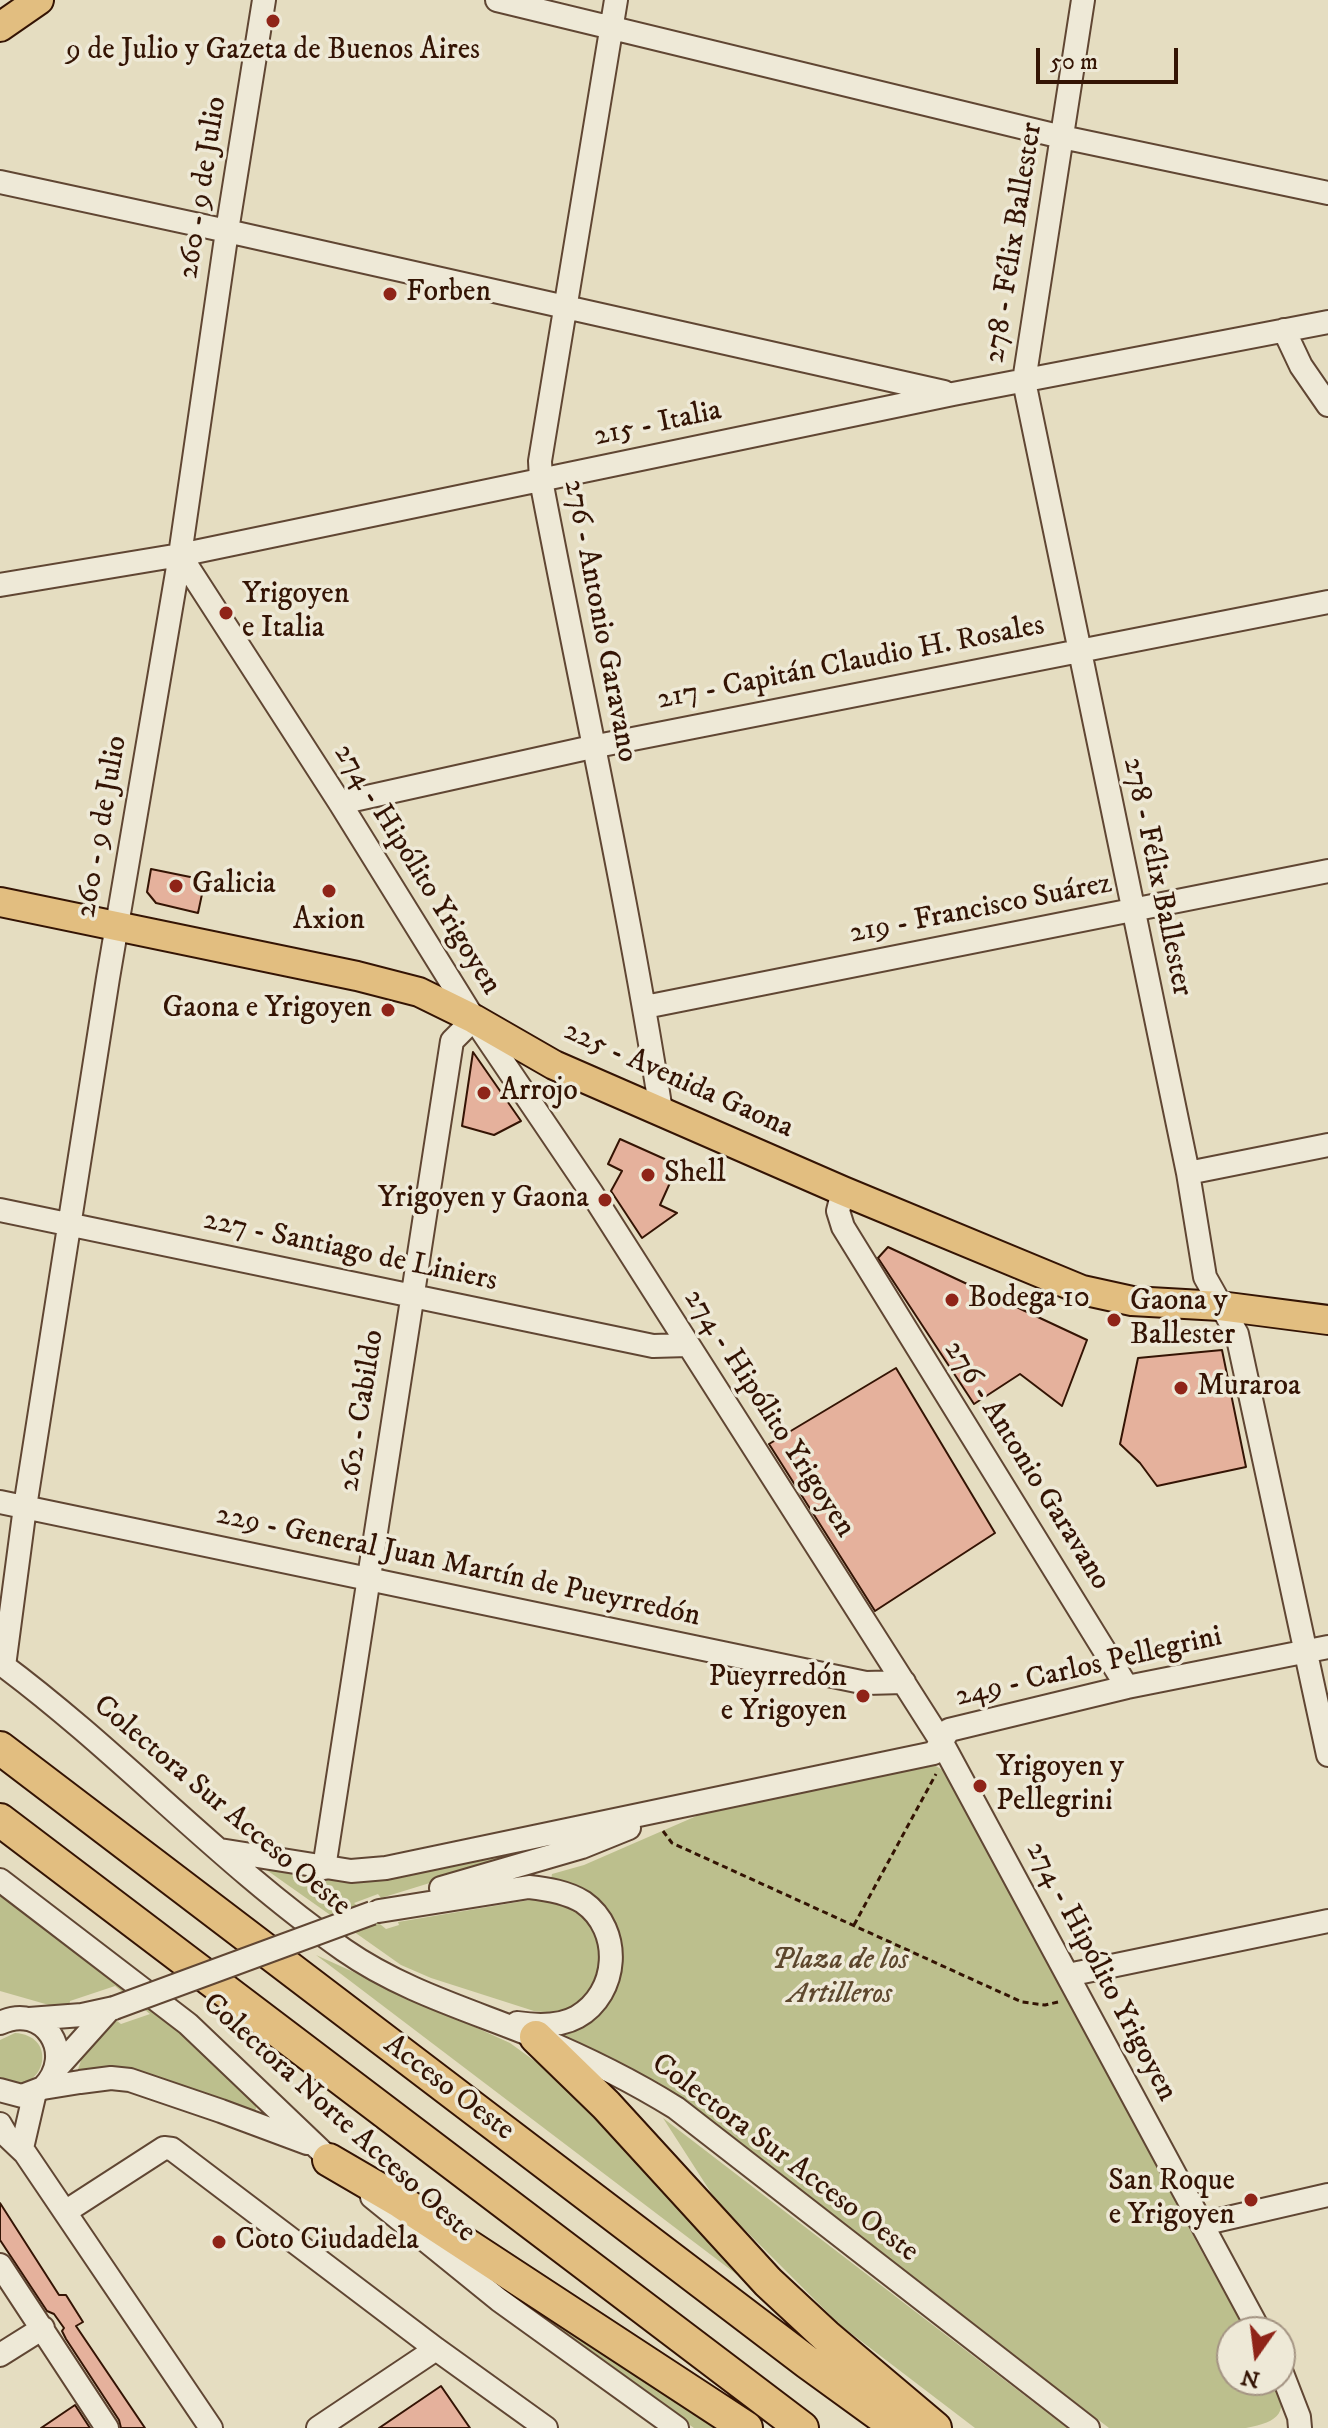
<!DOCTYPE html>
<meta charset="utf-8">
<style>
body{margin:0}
#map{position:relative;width:1328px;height:2428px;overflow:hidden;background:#e5ddc1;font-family:"IM FELL DW Pica",serif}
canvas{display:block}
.north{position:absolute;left:1216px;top:2316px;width:80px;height:80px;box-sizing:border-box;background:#eee9d7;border:2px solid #a49483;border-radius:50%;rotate:194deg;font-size:22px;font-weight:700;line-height:32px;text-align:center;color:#341404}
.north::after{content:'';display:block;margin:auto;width:28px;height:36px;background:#8f2418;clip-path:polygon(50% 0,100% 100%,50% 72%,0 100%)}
.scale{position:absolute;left:1036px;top:48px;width:142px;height:36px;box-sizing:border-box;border:4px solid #341404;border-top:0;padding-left:10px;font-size:24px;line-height:28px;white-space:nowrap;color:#341404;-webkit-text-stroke:6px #eee9d7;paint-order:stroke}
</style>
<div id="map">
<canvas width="1328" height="2428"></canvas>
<div class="north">N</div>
<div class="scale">50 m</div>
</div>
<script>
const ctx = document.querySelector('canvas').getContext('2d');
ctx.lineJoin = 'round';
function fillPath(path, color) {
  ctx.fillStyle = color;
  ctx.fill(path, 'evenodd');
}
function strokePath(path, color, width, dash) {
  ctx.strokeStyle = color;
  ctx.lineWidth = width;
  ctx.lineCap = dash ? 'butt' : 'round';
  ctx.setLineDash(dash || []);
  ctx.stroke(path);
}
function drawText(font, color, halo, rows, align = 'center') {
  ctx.font = font + ' "IM FELL DW Pica",serif';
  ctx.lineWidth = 7;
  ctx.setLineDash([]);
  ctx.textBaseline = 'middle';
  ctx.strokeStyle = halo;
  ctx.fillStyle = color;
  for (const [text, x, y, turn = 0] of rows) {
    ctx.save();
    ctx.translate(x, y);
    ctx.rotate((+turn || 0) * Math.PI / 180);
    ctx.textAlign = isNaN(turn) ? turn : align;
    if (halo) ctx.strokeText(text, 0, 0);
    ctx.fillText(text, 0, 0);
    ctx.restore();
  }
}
const green = new Path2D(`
 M927,1764L934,1765L950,1774L1197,2243L1246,2332H1232V2380H1273C1291,2412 1279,2422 1246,2428H1109L671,2092L612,2060L553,2035L581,2025L616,1926C600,1898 582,1887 551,1879L552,1874L584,1865L708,1811Z
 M612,1827L381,1898L378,1894L354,1903L386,1929L399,1925L398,1922L548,1897C570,1902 598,1919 602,1943C604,1955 600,1970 595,1980C583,2007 562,2015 534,2011L431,1978L401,1965L251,1859L319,1875Z
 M0,1891L194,2042L257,2106L255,2111L77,2073C84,2050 92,2029 117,2021L121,2024L150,2014L115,1986L70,2001L69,2007L49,2005L0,1991Z
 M316,1955L510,2043L587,2099L748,2283Z
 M15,2033C64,2036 40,2104 0,2077V2040Z
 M663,2118L1067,2428H975L840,2325L717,2202Z
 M398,2209L729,2428H694L510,2299Z`);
const building = new Path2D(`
 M151,869L205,880L198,913L156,903L147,892Z
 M473,1052L521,1121L494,1135L462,1126Z
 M620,1139L678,1165L660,1205L677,1213L642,1238L611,1191L622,1171L608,1164Z
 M888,1247L1087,1340L1062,1406L1020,1374L974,1404L878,1258Z
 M1222,1350L1246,1467L1157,1486L1140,1463L1120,1444L1138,1358Z
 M896,1368L995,1533L875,1611L769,1444Z
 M0,2203L59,2295H66L83,2322L76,2326L145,2428H121L119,2420L66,2339L62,2331L64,2328L54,2314L47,2311L0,2240Z
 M441,2386L470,2428H379Z
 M75,2405L90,2428H41Z`);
const path = new Path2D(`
 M663,1831L672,1843L1022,2002L1045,2005L1058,2002
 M854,1925L936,1774`);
const minor = new Path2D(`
 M497,0L1062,137L1328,193
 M616,0L540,461L541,480C581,690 628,899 661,1111
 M1083,0L1024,381L1188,1173L1205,1277L1237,1334L1328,1755
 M0,182L227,231L944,392
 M1284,330L1301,366L1328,405
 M180,555L340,803L474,1019L591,1192L941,1741L1260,2332
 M0,585L180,555L953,394L1328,322
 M340,803L592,747L1328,602
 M645,1007L1328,871
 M1188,1173L1328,1145
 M843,1191L838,1211L843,1227L1127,1687
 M0,1210L653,1346L688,1345
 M0,1502L866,1683L904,1682
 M0,1663C120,1752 221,1864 344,1950C403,1991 470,2010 536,2037C584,2057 631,2080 676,2108L1088,2428
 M4,1666L25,1507L108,978L180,555L227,231L264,0
 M220,1850L351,1871L386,1868L934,1753L949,1730L1127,1687L1328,1647
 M324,1868L452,1041L474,1019
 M0,1880L188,2024L340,2169
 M441,1888L582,1847L629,1828
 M379,1911L529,1887C548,1889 567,1892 583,1902C623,1930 619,1993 577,2017C559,2027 537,2026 517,2023
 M1068,1975L1328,1921
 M29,2019L82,2015L114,2008
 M0,2023C44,2002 77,2054 43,2088
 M56,2069L109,2010
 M0,2090L22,2096L43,2088L80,2082L111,2078L130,2080L221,2111L307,2143
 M0,2124L7,2136L25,2153L211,2428
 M22,2148L35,2092
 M372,2197L499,2300L677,2428
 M65,2212L164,2148L172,2149L436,2349L546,2428
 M1202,2224L1328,2195
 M0,2265L107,2428
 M0,2355L43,2328
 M1280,2368L1299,2417L1300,2428
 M318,2428L436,2349`);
const major = new Path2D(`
 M0,27L39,0
 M0,902L357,976L419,992L474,1019L554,1065L843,1191L1082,1290L1132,1301L1220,1306L1328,1320`);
const highway = new Path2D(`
 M0,1748L807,2362L898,2428
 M0,1820L802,2428
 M536,2037L606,2105L768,2282L826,2336L935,2428
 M329,2160L401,2202L746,2428`);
const minorBridge = new Path2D(`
 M114,2008L372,1913`);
const markers = [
 [273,21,8,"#8f2418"],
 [390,294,8,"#8f2418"],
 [226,613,8,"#8f2418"],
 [176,886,8,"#8f2418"],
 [329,891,8,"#8f2418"],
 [388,1010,8,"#8f2418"],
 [484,1093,8,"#8f2418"],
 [648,1175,8,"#8f2418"],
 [605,1200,8,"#8f2418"],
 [952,1300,8,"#8f2418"],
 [1114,1320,8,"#8f2418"],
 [1181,1388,8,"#8f2418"],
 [863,1696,8,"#8f2418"],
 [980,1786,8,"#8f2418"],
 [1251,2200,8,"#8f2418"],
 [219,2242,8,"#8f2418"]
];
const poiNames = [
 ["9 de Julio y Gazeta de Buenos Aires",273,52,"center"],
 ["Forben",406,294],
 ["Yrigoyen",242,596],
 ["e Italia",242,630],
 ["Galicia",192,886],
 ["Axion",329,922,"center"],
 ["Gaona e Yrigoyen",372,1010,"right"],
 ["Arrojo",500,1093],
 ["Shell",664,1175],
 ["Yrigoyen y Gaona",589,1200,"right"],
 ["Bodega 10",968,1300],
 ["Gaona y",1130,1303],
 ["Ballester",1130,1337],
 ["Muraroa",1197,1388],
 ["Pueyrredón",847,1679,"right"],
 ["e Yrigoyen",847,1713,"right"],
 ["Yrigoyen y",996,1769],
 ["Pellegrini",996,1803],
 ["San Roque",1235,2183,"right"],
 ["e Yrigoyen",1235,2217,"right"],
 ["Coto Ciudadela",235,2242]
];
const streetNames = [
 ["260 - 9 de Julio",204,188,-81],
 ["278 - Félix Ballester",1015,243,-81],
 ["215 - Italia",658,425,-12],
 ["276 - Antonio Garavano",599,621,79],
 ["217 - Capitán Claudio H. Rosales",851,664,-11],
 ["260 - 9 de Julio",103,827,-80],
 ["274 - Hipólito Yrigoyen",416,870,58],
 ["278 - Félix Ballester",1156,877,78],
 ["219 - Francisco Suárez",981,910,-11],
 ["225 - Avenida Gaona",678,1081,24],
 ["227 - Santiago de Liniers",350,1252,12],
 ["262 - Cabildo",363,1411,-81],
 ["274 - Hipólito Yrigoyen",768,1414,57],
 ["276 - Antonio Garavano",1026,1466,58],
 ["229 - General Juan Martín de Pueyrredón",458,1567,12],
 ["249 - Carlos Pellegrini",1089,1668,-13],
 ["Colectora Sur Acceso Oeste",221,1807,40],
 ["274 - Hipólito Yrigoyen",1100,1972,62],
 ["Acceso Oeste",448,2089,37],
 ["Colectora Norte Acceso Oeste",338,2119,42],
 ["Colectora Sur Acceso Oeste",784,2159,37]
];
const parkNames = [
 ["Plaza de los",840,1962],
 ["Artilleros",840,1996]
];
fillPath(green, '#bcbf8d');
fillPath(building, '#e5b19c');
strokePath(building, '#341404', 2);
strokePath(minor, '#604633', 26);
strokePath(major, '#341404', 32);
strokePath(highway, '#341404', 36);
strokePath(path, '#341404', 3, [6, 4]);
strokePath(minor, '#eee9d7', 22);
strokePath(major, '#e2be80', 28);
strokePath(highway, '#e2be80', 32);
strokePath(minorBridge, '#604633', 26, []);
strokePath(minorBridge, '#eee9d7', 22);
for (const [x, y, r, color] of markers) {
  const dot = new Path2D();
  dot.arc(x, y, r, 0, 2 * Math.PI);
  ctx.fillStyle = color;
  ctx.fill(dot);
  strokePath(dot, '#eee9d7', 3);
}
drawText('30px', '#341404', '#eee9d7', poiNames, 'left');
drawText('30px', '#341404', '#eee9d7', streetNames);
drawText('italic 30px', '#5d472d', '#eee9d7', parkNames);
</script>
